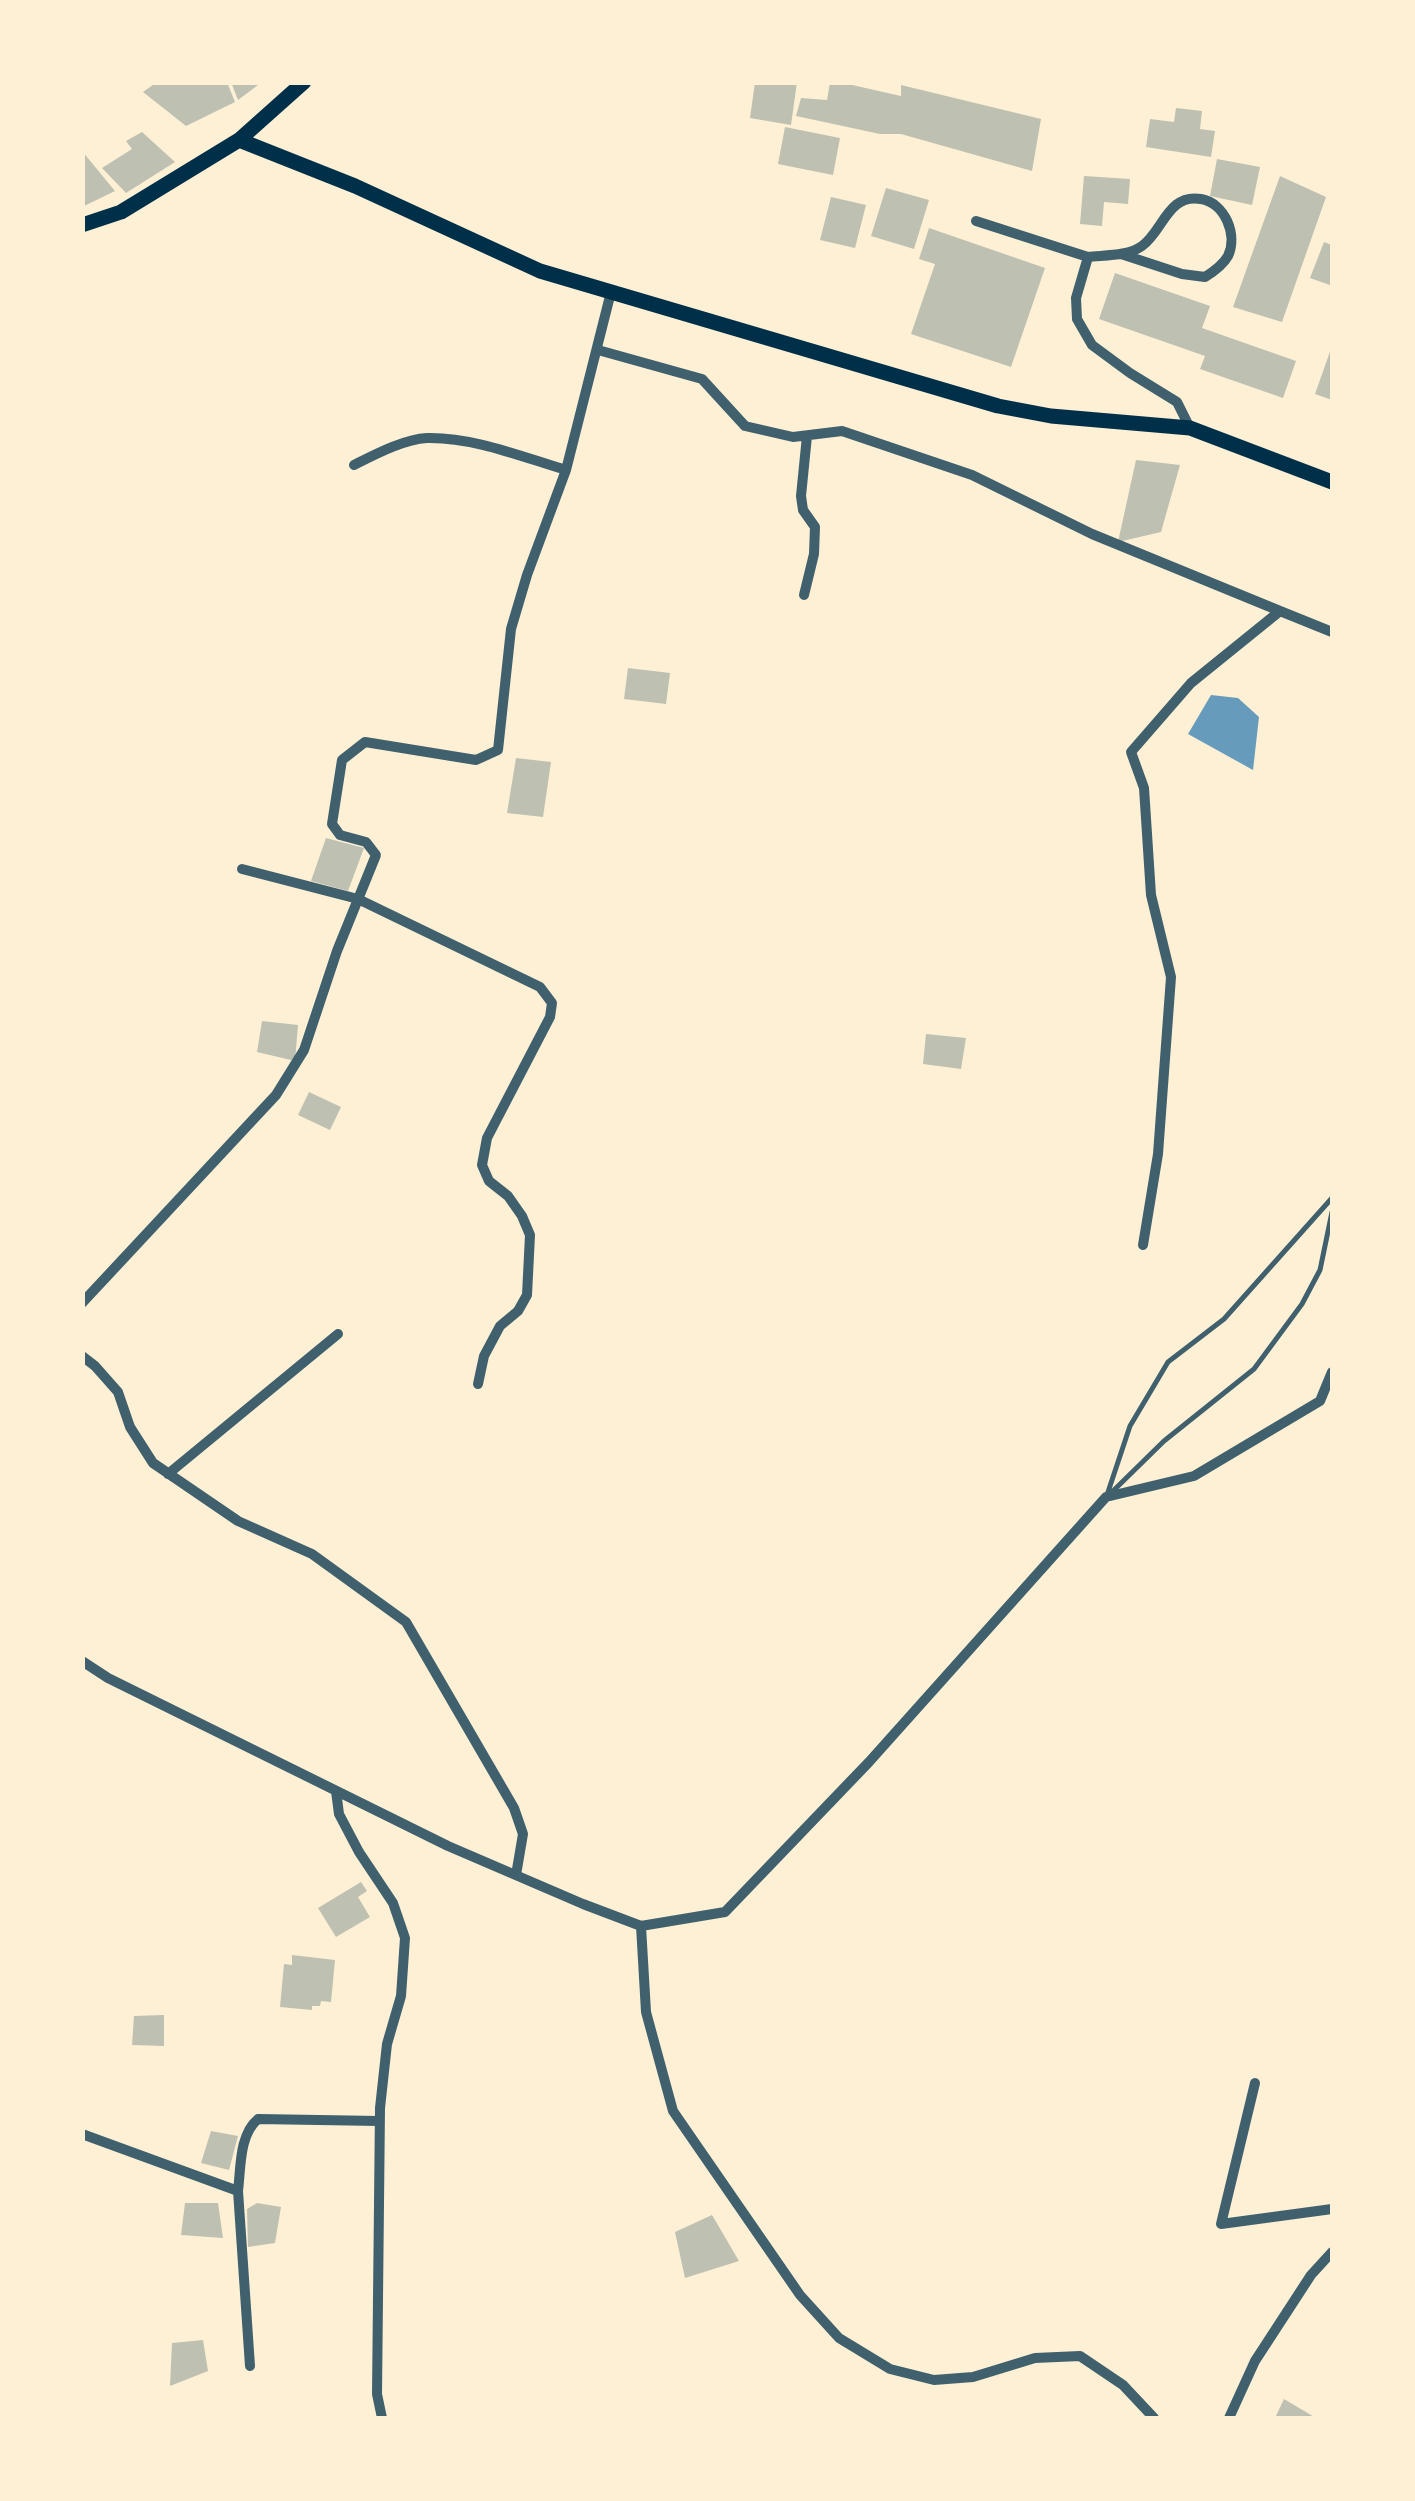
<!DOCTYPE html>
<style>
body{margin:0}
#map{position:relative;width:1415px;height:2501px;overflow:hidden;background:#fdf0d5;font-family:Commissioner,sans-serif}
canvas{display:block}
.frame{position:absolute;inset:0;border:85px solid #fdf0d5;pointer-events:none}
</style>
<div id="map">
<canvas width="1415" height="2501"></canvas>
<div class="frame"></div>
</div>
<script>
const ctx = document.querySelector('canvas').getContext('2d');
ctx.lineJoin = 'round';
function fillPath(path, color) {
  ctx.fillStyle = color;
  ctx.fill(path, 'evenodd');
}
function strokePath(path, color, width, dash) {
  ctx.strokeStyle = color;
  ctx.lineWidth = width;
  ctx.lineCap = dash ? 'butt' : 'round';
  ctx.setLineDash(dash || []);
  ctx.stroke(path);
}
const water = new Path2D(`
 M1211,695L1238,698L1259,717L1253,770L1188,734Z`);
const building = new Path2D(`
 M157,82H227L235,102L186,126L143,92Z
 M231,82H262L238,100Z
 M755,82H797L791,125L750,118Z
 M830,82H839L901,96V85L1041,119L1032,171L901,134H880L796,116L801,98L827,100Z
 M1176,108L1202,111L1200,129L1215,131L1211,157L1146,147L1150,119L1174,122Z
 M785,127L840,138L833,175L778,164Z
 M142,132L175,162L126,193L102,168L132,149L126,141Z
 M82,151L115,191L82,207Z
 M1217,159L1260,167L1252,205L1210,196Z
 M1084,176L1130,179L1128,204L1104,202L1102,226L1080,224Z
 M1280,176L1326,197L1282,322L1233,307Z
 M886,188L929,200L914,249L871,236Z
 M831,197L866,205L855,248L820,240Z
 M929,228L1045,268L1011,367L911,334L935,264L919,259Z
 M1324,242L1332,245V279L1330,285L1310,278Z
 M1115,273L1210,306L1202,328L1296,361L1283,398L1200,369L1205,356L1099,319Z
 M1332,346V400L1315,394Z
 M1136,460L1180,465L1161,532L1118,542Z
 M628,668L670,673L666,704L624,699Z
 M516,758L551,762L543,817L507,813Z
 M326,838L364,848L348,891L311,881Z
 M262,1021L298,1025L295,1061L257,1052Z
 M926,1034L966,1038L961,1069L923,1064Z
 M309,1092L341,1107L330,1130L298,1115Z
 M361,1882L367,1891L358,1897L370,1917L336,1937L318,1908Z
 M292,1955L335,1960L331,2002L321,2001L320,2006H312V2010L280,2007L284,1964L292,1965Z
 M164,2015V2046L132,2045L134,2016Z
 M211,2131L238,2136L229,2170L201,2163Z
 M185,2203H218L223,2238L181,2235Z
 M257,2203L281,2207L275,2243L248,2247L247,2209Z
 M712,2215L739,2261L685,2278L675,2232Z
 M203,2340L208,2371L170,2386L172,2343Z
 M1284,2399L1316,2418H1275Z`);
const service = new Path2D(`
 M1112,1492L1164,1441L1254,1369L1302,1304L1320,1270L1332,1212
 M1107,1495L1130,1426L1168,1362L1224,1319L1332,1198`);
const minor = new Path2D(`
 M976,221L1088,257L1076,298L1077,319L1092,345L1130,373L1177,402L1190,428
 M1088,257C1105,255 1128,256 1142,246C1163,231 1168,193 1201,199C1225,203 1238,235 1228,256C1223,265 1213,272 1205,277L1182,274L1121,254
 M598,350L702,379L745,426L793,437L842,431L972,475L1092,534L1280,611
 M354,465C374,455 404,439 427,438C474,437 522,457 566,470
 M804,595L814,554L815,527L803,510L801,496L807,436
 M242,869L358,899L540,987L552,1003L550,1017L487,1138L482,1165L489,1181L508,1196L522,1216L530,1235L527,1295L518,1311L500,1326L484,1356L478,1384
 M1143,1245L1158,1154L1171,977L1151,895L1144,788L1131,752L1191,683L1280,611L1332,632
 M82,1303L276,1095L304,1050L337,951L376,855L366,842L340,835L332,824L342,760L365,742L476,760L498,750L511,629L527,575L566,470L611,292
 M82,1356L95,1366L118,1392L130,1427L153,1463L238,1521L312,1554L406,1622L514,1808L523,1834L516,1875
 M168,1474L338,1334
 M82,1661L108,1678L448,1846L583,1904L641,1926L725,1912L869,1762L1106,1497L1194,1476L1320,1401L1332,1372
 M336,1791L339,1814L359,1852L393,1903L405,1938L401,1996L387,2044L380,2108L377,2394L382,2418
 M641,1926L646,2012L673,2111L800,2295L839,2338L890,2369L934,2380L973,2377L1035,2358L1080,2356L1123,2385L1154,2418
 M1255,2083L1221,2224L1332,2209
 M82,2134L238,2191L250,2366
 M238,2191C241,2167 239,2135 258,2119L379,2121
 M1229,2418L1255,2361L1311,2275L1332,2252`);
const primary = new Path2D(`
 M239,140L355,186L540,271L998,406L1051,416L1190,428L1332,482
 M82,225L121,212L239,140L304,82`);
fillPath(water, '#669bbc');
fillPath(building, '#bec0b2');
strokePath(service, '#3f606c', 5);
strokePath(minor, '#3f606c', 10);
strokePath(primary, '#003049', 15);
</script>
